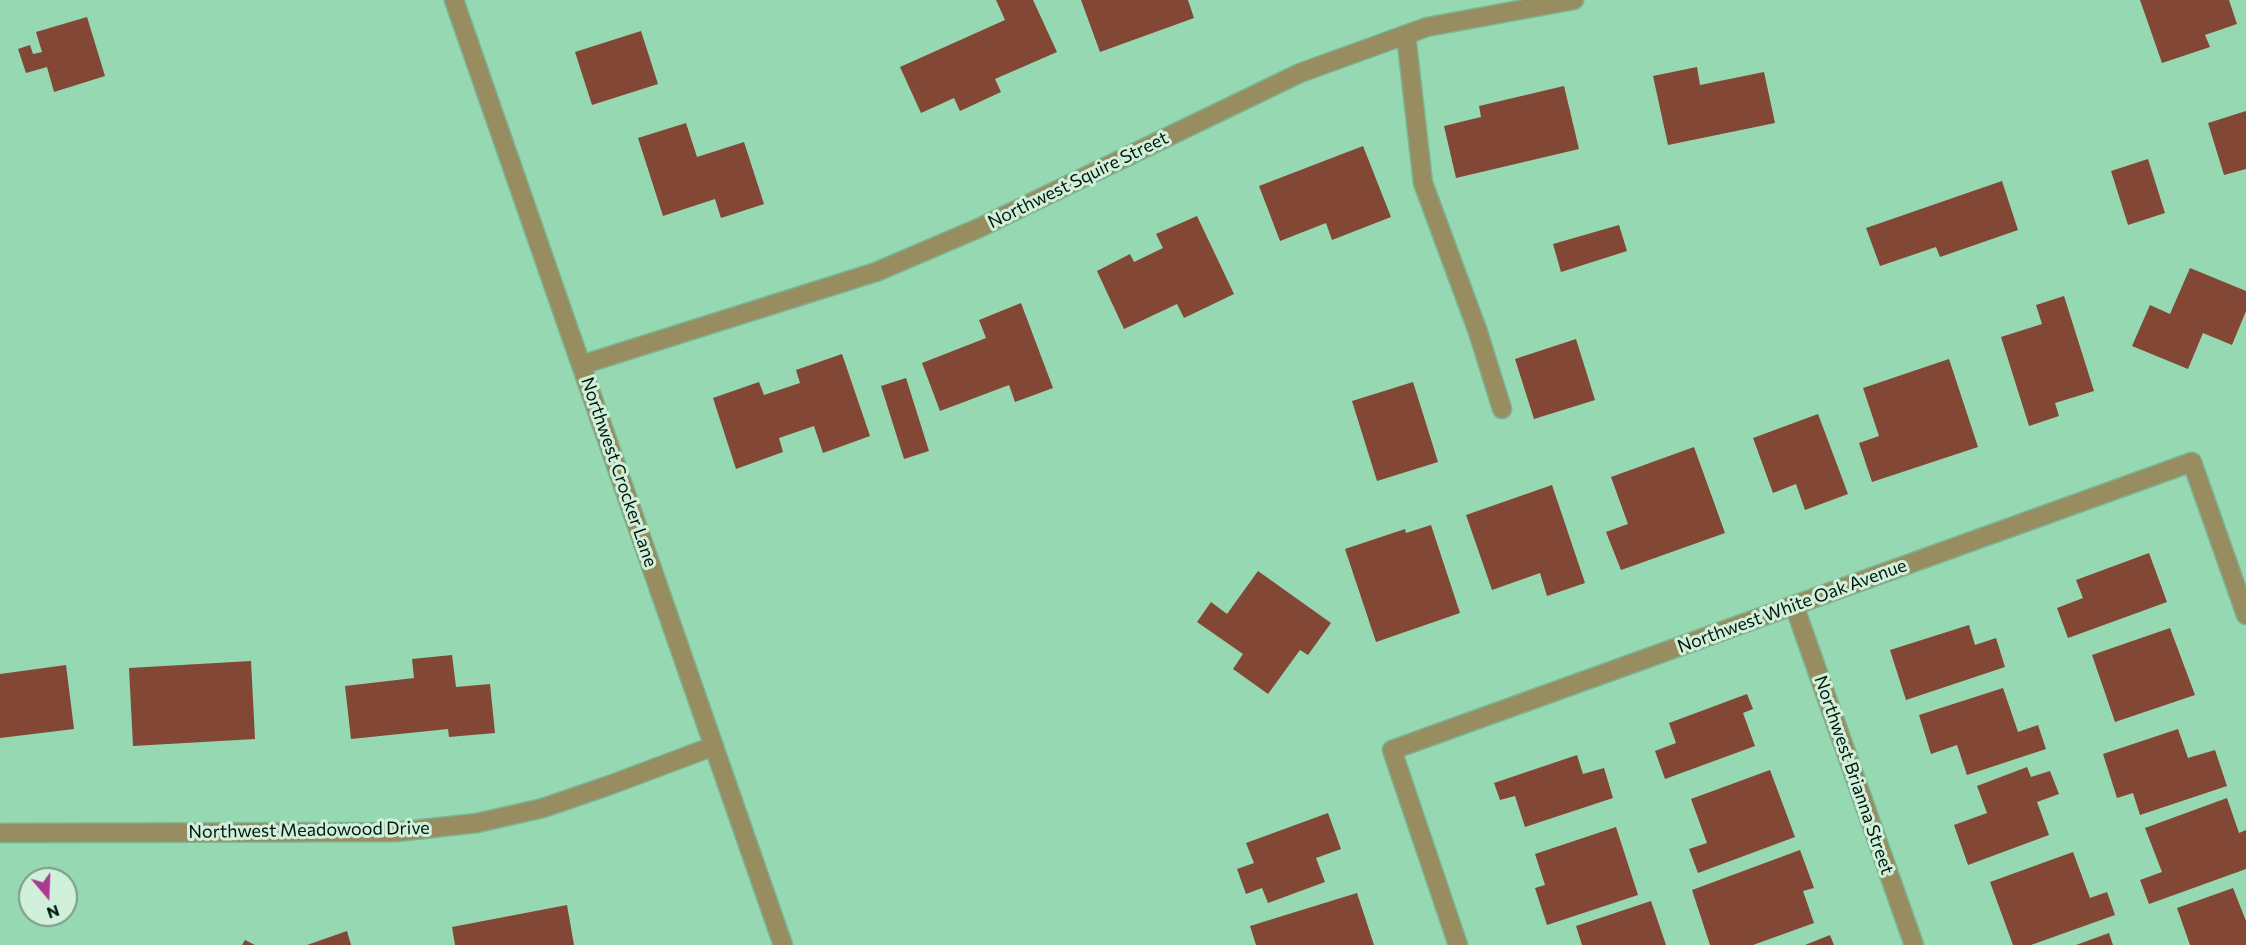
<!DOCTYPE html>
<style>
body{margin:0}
#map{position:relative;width:2246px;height:945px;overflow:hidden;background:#96d8b1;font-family:Commissioner,sans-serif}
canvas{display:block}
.north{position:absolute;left:18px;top:867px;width:60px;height:60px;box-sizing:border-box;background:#d0f0dc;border:2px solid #7d9a88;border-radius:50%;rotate:161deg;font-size:16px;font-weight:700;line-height:24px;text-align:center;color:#00180a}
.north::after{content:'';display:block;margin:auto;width:21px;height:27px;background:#ac3992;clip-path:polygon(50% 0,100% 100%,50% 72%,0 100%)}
</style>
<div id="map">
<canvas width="2246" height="945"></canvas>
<div class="north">N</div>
</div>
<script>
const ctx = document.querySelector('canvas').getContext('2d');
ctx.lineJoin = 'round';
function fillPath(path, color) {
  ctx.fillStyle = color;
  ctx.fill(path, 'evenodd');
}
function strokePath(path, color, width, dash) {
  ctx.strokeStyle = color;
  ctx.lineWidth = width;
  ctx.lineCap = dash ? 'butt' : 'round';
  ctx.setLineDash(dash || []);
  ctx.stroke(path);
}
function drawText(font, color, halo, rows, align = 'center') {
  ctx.font = font + ' Commissioner,sans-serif';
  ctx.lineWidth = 6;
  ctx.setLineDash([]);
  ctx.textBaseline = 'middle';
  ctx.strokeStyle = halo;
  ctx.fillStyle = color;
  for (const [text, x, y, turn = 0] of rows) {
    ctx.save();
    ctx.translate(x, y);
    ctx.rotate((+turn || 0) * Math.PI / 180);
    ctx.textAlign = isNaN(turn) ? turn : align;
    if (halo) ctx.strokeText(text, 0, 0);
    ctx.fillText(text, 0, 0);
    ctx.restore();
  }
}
const building = new Path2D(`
 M996,0H1033L1057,52L995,79L1001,92L960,111L954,98L921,113L900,67L1005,20Z
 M1081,0H1188L1194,18L1100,52Z
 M2140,0H2229L2237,24L2205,35L2210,47L2162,63Z
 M87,17L105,76L54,92L47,67L26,73L18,49L30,45L33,54L42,52L36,32Z
 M641,31L658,84L592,105L575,52Z
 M1697,67L1700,85L1764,72L1775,123L1668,145L1653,76Z
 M1564,86L1579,149L1456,178L1444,126L1481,117L1479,106Z
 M2246,111V169L2224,175L2208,123Z
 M686,123L697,157L744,142L764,204L721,218L715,199L663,216L638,138Z
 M1363,146L1391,217L1332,240L1326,223L1280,241L1259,186Z
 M2148,159L2165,213L2128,225L2111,171Z
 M2002,181L2018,230L1940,257L1936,247L1880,266L1866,228Z
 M1197,216L1234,294L1184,318L1177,304L1124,329L1097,271L1130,254L1134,262L1163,248L1156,234Z
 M1619,225L1627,251L1561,272L1553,244Z
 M2190,268L2246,291V311L2232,345L2203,333L2188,369L2132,346L2150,305L2170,314Z
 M2064,296L2094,391L2055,403L2059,416L2029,426L2001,337L2042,324L2036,305Z
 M1021,303L1053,388L1015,402L1009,385L940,411L922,363L986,338L979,320Z
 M1576,339L1595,400L1534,419L1515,359Z
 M842,354L870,436L823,453L814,426L779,438L783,452L736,469L713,398L759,382L764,395L800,383L796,370Z
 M1949,359L1978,447L1872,482L1859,443L1879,436L1863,388Z
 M906,378L929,451L904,459L881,386Z
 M1413,382L1438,462L1377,481L1352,401Z
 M1818,414L1848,494L1805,510L1796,484L1773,493L1753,438Z
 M1694,447L1725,533L1621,570L1606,532L1628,524L1611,477Z
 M1552,485L1585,583L1547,596L1540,573L1492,590L1466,515Z
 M1431,525L1460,613L1376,642L1345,549L1405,529L1406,533Z
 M2149,553L2167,602L2068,638L2057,608L2083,598L2076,580Z
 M1258,571L1331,623L1308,655L1300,650L1268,694L1233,669L1243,654L1197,622L1211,602L1227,614Z
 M1969,625L1975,645L1996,638L2005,667L1906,700L1890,650Z
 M2170,628L2195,695L2115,722L2092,655Z
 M452,655L456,687L490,684L495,733L449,737L448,729L351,739L345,686L414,678L412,659Z
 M251,661L255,739L133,746L129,668Z
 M66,665L74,729L0,738V674Z
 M2003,688L2018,732L2038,725L2046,749L1967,775L1957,745L1931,754L1919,715Z
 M1747,694L1753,709L1743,713L1755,746L1665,779L1655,751L1676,743L1669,723Z
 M2178,729L2188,758L2215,750L2227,786L2140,815L2133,793L2117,798L2103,754Z
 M1577,755L1583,774L1604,768L1613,798L1525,827L1515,796L1500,800L1494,783Z
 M2027,767L2031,777L2050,771L2059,794L2037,802L2049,835L1968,865L1954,825L1987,813L1977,786Z
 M1770,770L1795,837L1698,873L1689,849L1707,843L1691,799Z
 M2227,798L2239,833L2246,830V869L2149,904L2140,880L2162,872L2145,828Z
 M1328,813L1341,849L1316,858L1325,882L1268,903L1262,888L1246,894L1237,869L1254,863L1246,843Z
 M1616,827L1638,895L1547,925L1535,888L1545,885L1535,854Z
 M1800,850L1814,888L1803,891L1814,923L1753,945H1710L1692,890Z
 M2073,852L2090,898L2107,892L2115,915L2031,945H2013L1990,882Z
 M2233,888L2246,921V945H2190L2177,908Z
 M1357,893L1374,945H1256L1250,926Z
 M1651,901L1666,945H1582L1576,926Z
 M567,905L574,945H455L452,927Z
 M347,931L351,945H307Z
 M2109,933L2113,945H2076Z
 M1830,935L1834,945H1805Z
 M245,940L255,945H242Z`);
const minor = new Path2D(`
 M454,0L783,945
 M1406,35L1423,183L1478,332L1502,409
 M581,365L876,272L979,228L1300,73L1427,27L1574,0
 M1794,605L1914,945
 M0,833L396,832L477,823L543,808L610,785L714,746
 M1458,945L1392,750L2192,462L2246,615`);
const streetNames = [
 ["Northwest Squire Street",1078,180,-26],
 ["Northwest Crocker Lane",619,472,71],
 ["Northwest White Oak Avenue",1792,606,-20],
 ["Northwest Brianna Street",1854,775,71],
 ["Northwest Meadowood Drive",309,830,-1]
];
fillPath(building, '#824735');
strokePath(minor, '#7bb593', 21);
strokePath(minor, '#978d61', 18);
drawText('18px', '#00180a', '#d0f0dc', streetNames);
</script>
